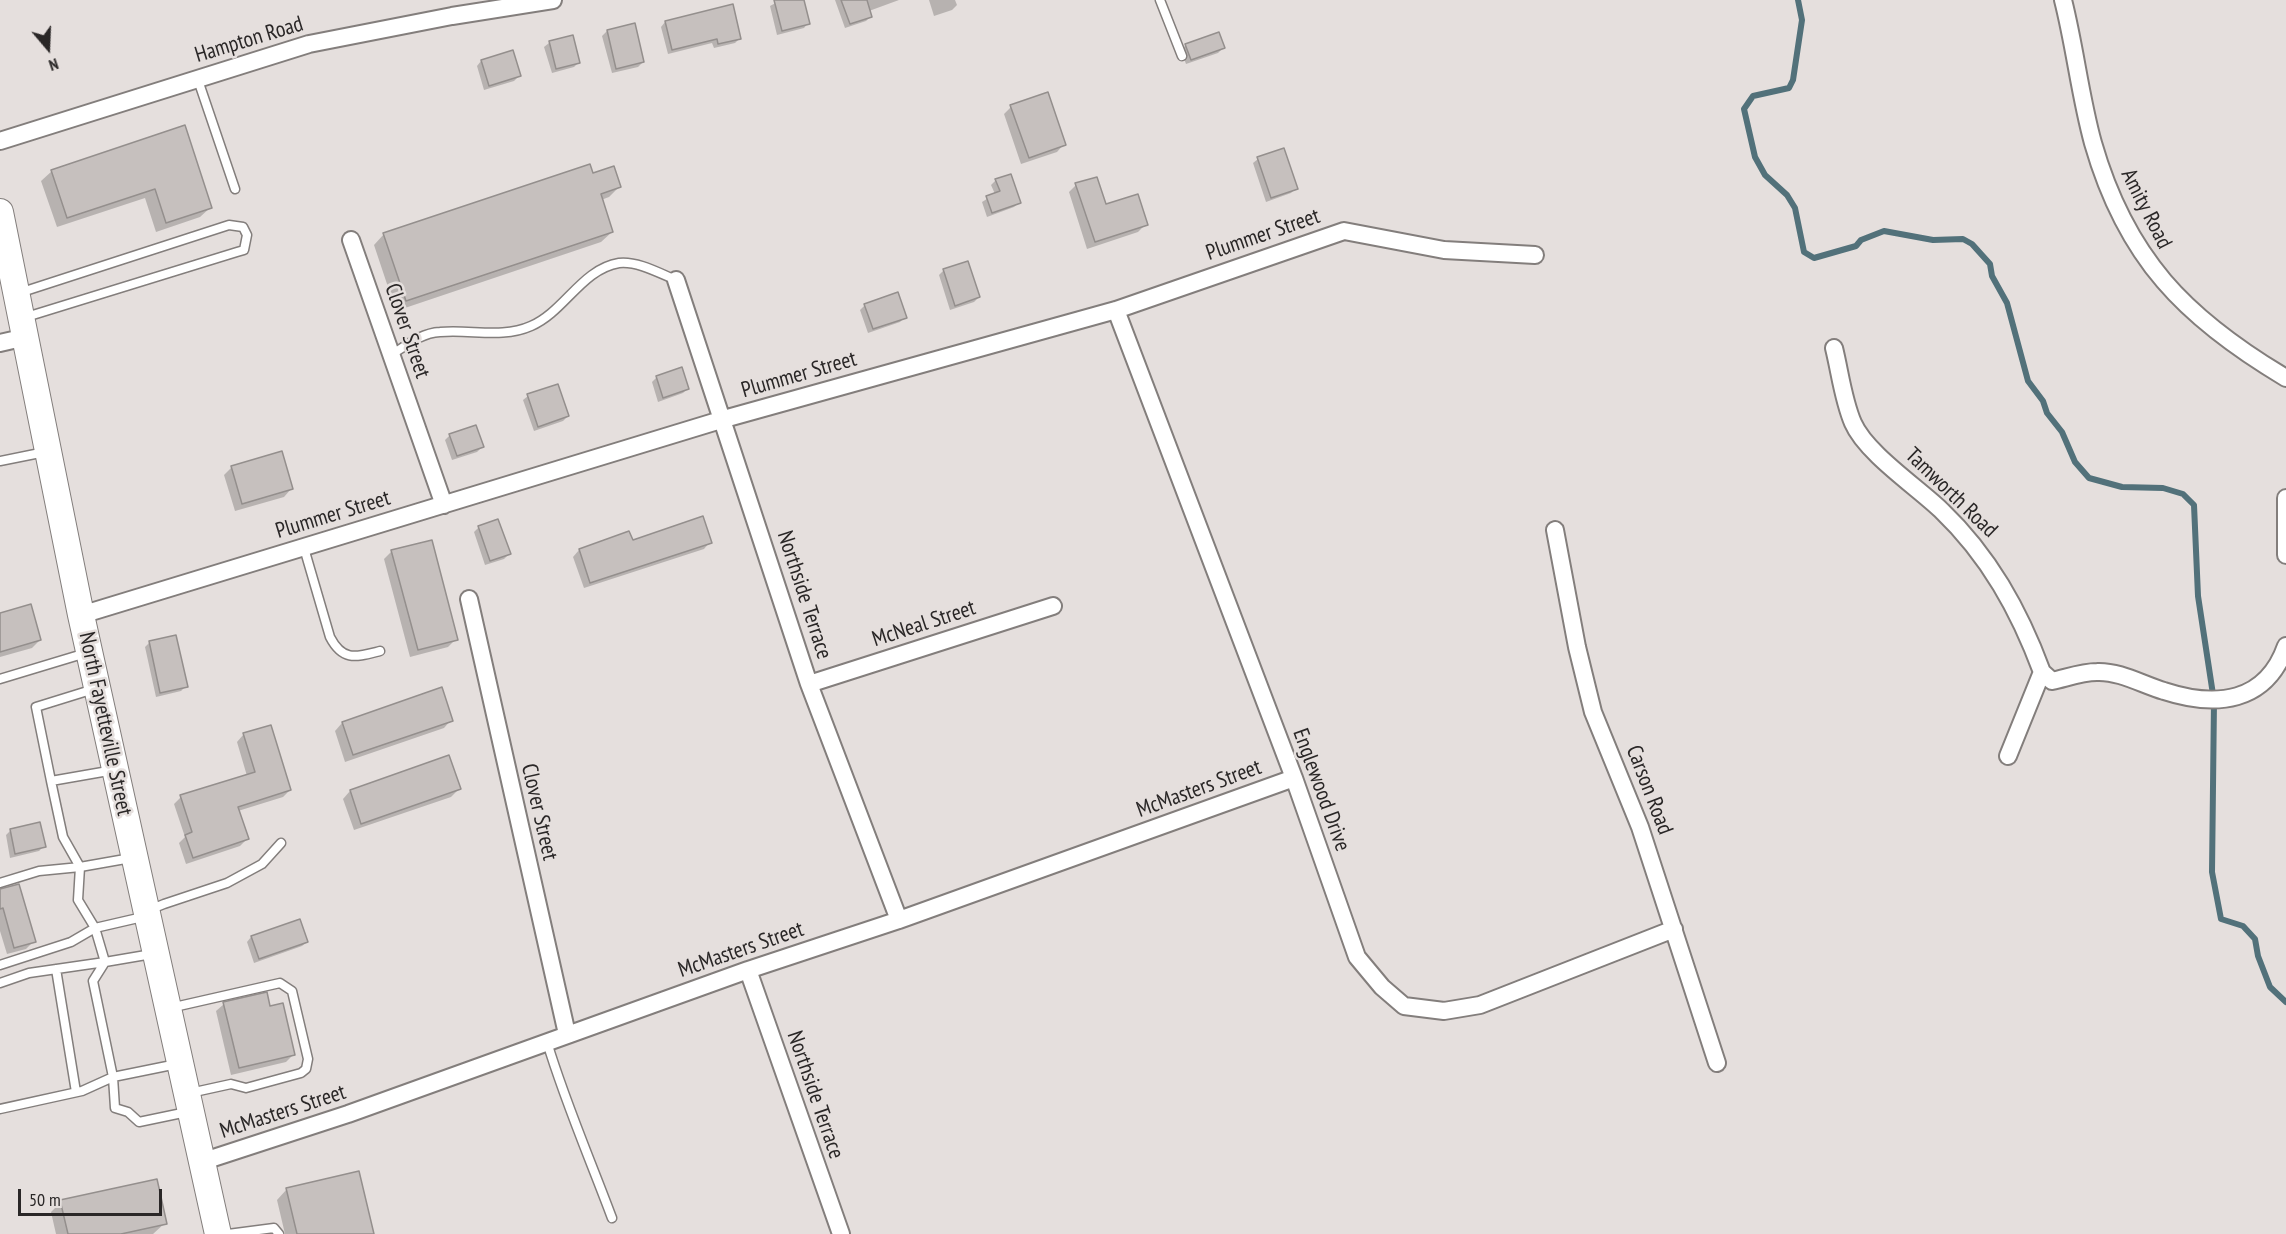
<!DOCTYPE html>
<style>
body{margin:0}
#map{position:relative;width:2286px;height:1234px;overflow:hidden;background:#e5dfdd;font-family:"PT Sans Narrow",sans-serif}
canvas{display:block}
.north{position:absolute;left:18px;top:18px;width:60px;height:60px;-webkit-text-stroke:4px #e5dfdd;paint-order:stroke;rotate:161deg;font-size:16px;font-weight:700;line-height:24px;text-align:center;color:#2a2727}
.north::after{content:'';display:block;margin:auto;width:21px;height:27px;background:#2a2727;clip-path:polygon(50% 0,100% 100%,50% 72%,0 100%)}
.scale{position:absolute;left:18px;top:1189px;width:144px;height:27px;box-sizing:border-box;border:3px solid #2a2727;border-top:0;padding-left:8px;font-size:18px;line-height:21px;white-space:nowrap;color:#2a2727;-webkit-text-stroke:4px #e5dfdd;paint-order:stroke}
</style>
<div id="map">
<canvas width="2286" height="1234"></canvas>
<div class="north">N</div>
<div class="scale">50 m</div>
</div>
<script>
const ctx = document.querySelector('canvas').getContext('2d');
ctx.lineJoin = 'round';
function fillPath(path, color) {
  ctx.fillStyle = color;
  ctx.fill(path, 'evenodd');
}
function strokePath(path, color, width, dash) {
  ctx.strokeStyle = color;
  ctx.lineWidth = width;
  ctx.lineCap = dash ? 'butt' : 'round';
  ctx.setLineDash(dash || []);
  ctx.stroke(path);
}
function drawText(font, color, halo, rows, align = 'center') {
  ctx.font = font + ' "PT Sans Narrow",sans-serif';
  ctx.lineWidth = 5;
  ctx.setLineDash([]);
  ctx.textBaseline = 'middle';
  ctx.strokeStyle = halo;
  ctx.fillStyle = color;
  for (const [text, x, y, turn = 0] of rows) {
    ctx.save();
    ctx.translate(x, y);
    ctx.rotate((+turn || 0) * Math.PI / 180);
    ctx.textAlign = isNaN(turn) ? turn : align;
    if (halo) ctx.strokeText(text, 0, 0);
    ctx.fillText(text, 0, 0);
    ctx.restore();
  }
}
const shadow = new Path2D(`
 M781,0H802L808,23L804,28L777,35L770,6Z
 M835,0H899L869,11L871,16L866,21L845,28Z
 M929,0H955L957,5L952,10L934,16Z
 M665,22L740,38L735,43L714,48L712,43L668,54L661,27Z
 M607,31L643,62L638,67L612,73L602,36Z
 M572,36L579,62L574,67L552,73L544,47L549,43Z
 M1186,45L1223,48L1218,53L1186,64L1181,50Z
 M512,52L519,76L514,81L484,90L477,66L481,61Z
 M1011,107L1064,144L1057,152L1021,164L1004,114Z
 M184,127L211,207L200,217L156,232L145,198L57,227L41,181L52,171Z
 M1258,159L1296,188L1291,193L1266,202L1253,163Z
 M592,175L619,187L609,197L601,200L612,232L601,242L396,311L374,245L384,234Z
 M996,180L1019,203L1014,207L987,217L982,202L995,194L991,185Z
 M1076,185L1105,206L1146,224L1138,232L1087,249L1069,192Z
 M967,263L979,297L974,302L950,310L939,275L943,271Z
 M865,305L905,317L900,322L868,333L860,310Z
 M681,369L688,388L683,393L658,402L652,382L656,378Z
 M528,396L568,416L563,421L534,431L523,400Z
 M450,435L482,447L477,452L452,460L445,440Z
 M232,467L291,489L284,497L235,511L224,475Z
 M479,527L509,554L504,559L485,565L474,532Z
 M710,542L704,549L584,588L573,557L579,550Z
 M392,551L456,639L448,647L410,657L384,559Z
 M0,615L40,640L32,648L0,657Z
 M150,642L186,686L181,691L156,697L145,647Z
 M441,689L451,720L444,728L345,762L335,731L342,723Z
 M270,727L290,790L283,797L238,811L247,839L240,846L186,864L179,843L185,837L174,804L181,797L247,776L237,742L243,735Z
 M459,789L451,797L354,830L343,799L350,791Z
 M11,830L44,846L39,851L10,858L6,835Z
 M0,889L34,941L26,949L7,954L0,931Z
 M251,937L307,942L302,946L254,963L247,942Z
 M224,1004L269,1008L294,1054L286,1062L231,1075L216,1011Z
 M287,1189L372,1234H285L277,1200Z
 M61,1202L165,1223L153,1234H56L51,1212Z`);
const stream = new Path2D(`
 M1798,0L1802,20L1793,80L1789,88L1753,96L1744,109L1755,157L1765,175L1787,195L1795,208L1804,252L1814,258L1856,246L1861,240L1884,231L1933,240L1963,239L1972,244L1990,264L1992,276L2007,303L2028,381L2043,401L2047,413L2062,432L2075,462L2089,478L2122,487L2163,488L2183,494L2194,505L2198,596L2214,701L2212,872L2221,919L2243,926L2255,939L2258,956L2270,987L2286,1002`);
const building = new Path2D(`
 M774,0H804L810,24L782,31Z
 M841,0H867L872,17L850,24Z
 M733,4L741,39L718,44L717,39L672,50L665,21Z
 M635,23L644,62L616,69L607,30Z
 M1219,32L1225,48L1191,60L1185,44Z
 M573,35L580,63L556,69L549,41Z
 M513,50L521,76L489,86L481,60Z
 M1048,92L1066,145L1029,158L1010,105Z
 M185,125L212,208L166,223L155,189L67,218L51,170Z
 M1284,148L1298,189L1271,198L1257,157Z
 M590,164L593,173L614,166L621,187L601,194L613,232L406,301L383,233Z
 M1011,174L1021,203L992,213L986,196L1000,191L995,179Z
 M1097,177L1106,204L1138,194L1148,225L1095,242L1075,183Z
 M968,261L980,297L955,306L943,269Z
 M898,292L907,318L873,329L864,304Z
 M682,367L689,389L663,398L656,376Z
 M558,384L569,416L538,427L527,394Z
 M476,425L484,447L457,456L449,434Z
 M282,451L293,489L242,504L231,466Z
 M703,516L712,543L590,583L579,549L629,531L633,540Z
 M498,519L511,554L490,561L478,526Z
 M432,540L458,640L418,650L391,550Z
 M31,604L41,640L0,652V613Z
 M176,635L188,687L160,693L149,641Z
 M442,687L453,721L353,755L342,722Z
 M271,725L291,790L238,807L249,839L193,858L185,835L192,832L180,795L255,772L243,733Z
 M449,755L461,789L361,824L350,790Z
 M40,822L46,847L15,854L10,829Z
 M19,884L36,942L14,948L3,908L0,909V889Z
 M300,919L308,942L259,959L251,936Z
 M267,992L270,1006L283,1003L295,1055L239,1068L223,1002Z
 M359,1171L374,1234H297L286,1188Z
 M157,1179L167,1224L121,1234H68L60,1200Z`);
const service = new Path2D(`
 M1160,0L1182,56
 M198,80L235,189
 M19,293L229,225L243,227L247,235L244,250L237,252L23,318
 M391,355C407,345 421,333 440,332C471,329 502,339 531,326C564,312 582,269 619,263C638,261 659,273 676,280
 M0,461L45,452
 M304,548L330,637C343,662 356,657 380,651
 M0,679L86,653
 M94,689L36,707L51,781L114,770
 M51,781L63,837L80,867L131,858
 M0,883L39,871L80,867L78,900L95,928L147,916L154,908L164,904L227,883L262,864L281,843
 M105,962L93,981L113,1077L177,1064
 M0,965L71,942L95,928L105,962L152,954
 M56,969L76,1092
 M0,983L29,973L105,962
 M170,1008L280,983L292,991L308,1059L306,1069L301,1073L246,1088L231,1084L190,1093
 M547,1042C565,1102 590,1159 612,1218
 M0,1109L82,1091L113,1077L115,1108L128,1112L139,1122L187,1112
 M228,1234L274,1228L279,1234`);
const minor = new Path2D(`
 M2063,0C2075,47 2080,96 2093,143C2126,258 2185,318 2286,378
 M0,141L309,44L452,16L553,0
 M351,240L444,505
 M676,280L809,684L899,920
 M1116,310L1294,778L1357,957L1382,987L1404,1006L1444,1011L1480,1005L1674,929
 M0,343L26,337
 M1834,348C1840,372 1843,400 1853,423C1866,453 1917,487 1941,510C1989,556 2019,610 2042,672L2052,681C2066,678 2082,672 2097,672C2120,671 2143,685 2164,691C2216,708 2266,703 2286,646
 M2286,498V555
 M1555,530L1577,647L1593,712L1640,827L1717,1063
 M469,599L567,1034
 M81,615L724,419L1116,310L1344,231L1444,250L1535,255
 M809,684L1053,606
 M2008,756L2042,672
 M748,970L841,1234
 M201,1162L348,1114L748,970L899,920L1294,778`);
const primary = new Path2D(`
 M0,212L81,615L218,1234`);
const streetNames = [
 ["Hampton Road",249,40,-17],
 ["Amity Road",2146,209,63],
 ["Plummer Street",1263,235,-19],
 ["Clover Street",407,331,71],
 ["Plummer Street",799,375,-16],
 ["Tamworth Road",1951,493,44],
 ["Plummer Street",333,515,-17],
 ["Northside Terrace",804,595,72],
 ["McNeal Street",924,624,-18],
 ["North Fayetteville Street",105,724,78],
 ["McMasters Street",1199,789,-20],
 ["Englewood Drive",1321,790,70],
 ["Carson Road",1649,790,69],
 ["Clover Street",539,812,77],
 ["McMasters Street",741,950,-19],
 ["Northside Terrace",815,1095,71],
 ["McMasters Street",283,1112,-18]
];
fillPath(shadow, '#0003');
strokePath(stream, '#52717a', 6);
fillPath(building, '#c6c0be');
strokePath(building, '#948f8d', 1.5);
strokePath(service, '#837e7c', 11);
strokePath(minor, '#837e7c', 20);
strokePath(primary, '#837e7c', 28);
strokePath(service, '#fff', 8);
strokePath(minor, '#fff', 16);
strokePath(primary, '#fff', 26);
drawText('22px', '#2a2727', '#e5dfdd', streetNames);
</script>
